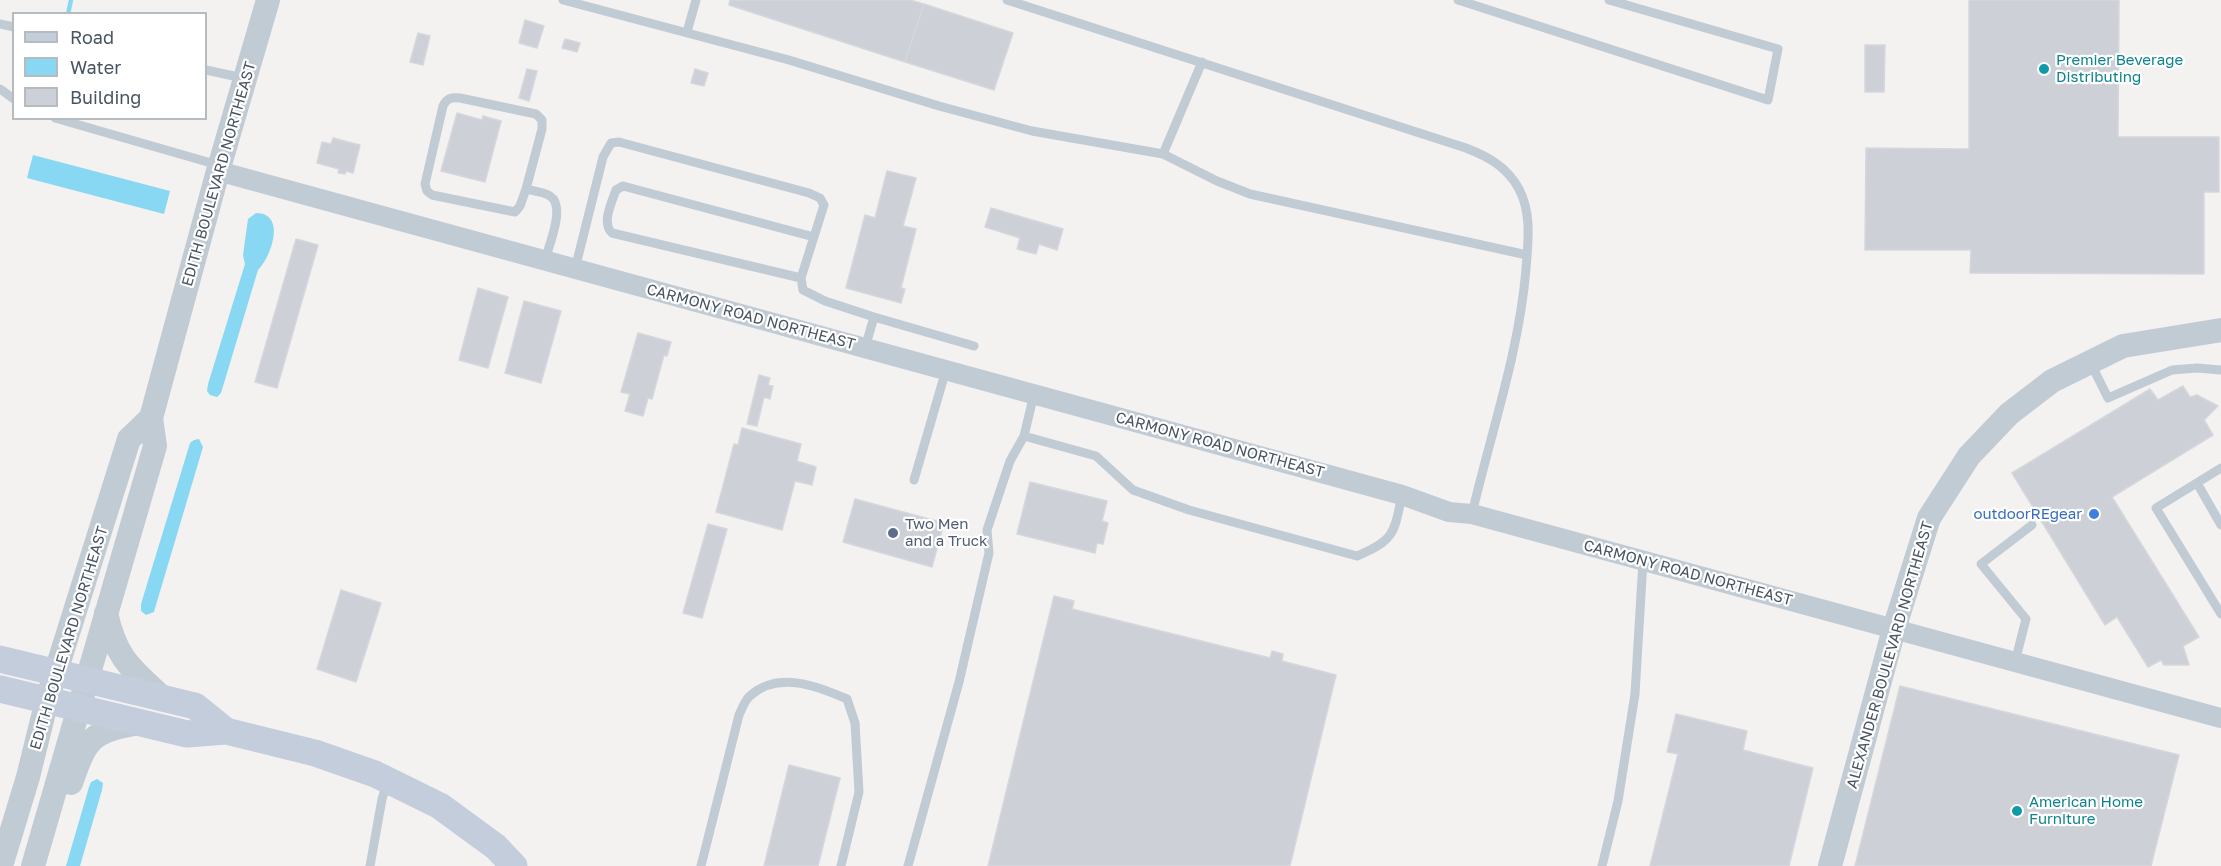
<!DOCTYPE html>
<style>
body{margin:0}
#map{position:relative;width:2221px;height:866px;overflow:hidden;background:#f4f1f1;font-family:"Golos Text",sans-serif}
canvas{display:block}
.legend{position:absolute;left:12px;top:12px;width:195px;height:108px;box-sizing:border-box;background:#fff;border:2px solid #b6bbc0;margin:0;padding:8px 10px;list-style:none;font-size:18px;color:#485461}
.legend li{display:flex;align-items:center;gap:12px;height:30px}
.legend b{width:30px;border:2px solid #b6bbc0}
</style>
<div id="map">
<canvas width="2221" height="866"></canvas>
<ul class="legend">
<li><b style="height:8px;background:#c3cddb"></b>Road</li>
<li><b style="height:16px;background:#88d8f3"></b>Water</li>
<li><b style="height:16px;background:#cdd0d6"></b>Building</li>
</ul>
</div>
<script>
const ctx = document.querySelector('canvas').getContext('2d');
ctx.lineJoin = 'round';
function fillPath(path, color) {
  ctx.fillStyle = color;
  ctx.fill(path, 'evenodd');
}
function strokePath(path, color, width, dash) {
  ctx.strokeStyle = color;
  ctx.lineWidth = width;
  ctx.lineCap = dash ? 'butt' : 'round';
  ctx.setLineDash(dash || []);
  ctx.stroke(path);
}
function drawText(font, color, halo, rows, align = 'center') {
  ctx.font = font + ' "Golos Text",sans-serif';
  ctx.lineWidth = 4.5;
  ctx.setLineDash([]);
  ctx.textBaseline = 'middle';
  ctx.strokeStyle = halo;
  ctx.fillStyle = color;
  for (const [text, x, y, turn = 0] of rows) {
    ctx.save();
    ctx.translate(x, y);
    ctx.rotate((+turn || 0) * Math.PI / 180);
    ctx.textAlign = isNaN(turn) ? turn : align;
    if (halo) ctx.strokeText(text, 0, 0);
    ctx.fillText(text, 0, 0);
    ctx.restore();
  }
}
const water = new Path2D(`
 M33,155L170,191L164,214L27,178Z
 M256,213C287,213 271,258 258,270L221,393L217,397L210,395L207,391L208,384L245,264L243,255L248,219Z
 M199,439L203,447L156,605L154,612L146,615L141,611V604L190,443L194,440Z
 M97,779L103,783L102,790L80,866H66L89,787L91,782Z`);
const stream = new Path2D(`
 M68,14L71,0`);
const building = new Path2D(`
 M730,0H910L924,4L905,62L729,5Z
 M1969,0H2119L2118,137H2219V192H2204V274L1970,273L1971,250H1865L1866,148L1969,149Z
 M924,4L1013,33L994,90L905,62Z
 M525,20L544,26L537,48L519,43Z
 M418,33L430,36L423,65L410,62Z
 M565,39L580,43L577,52L562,48Z
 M1865,45H1885L1884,92H1865Z
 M527,69L537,71L529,101L519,98Z
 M695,69L708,73L704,86L691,83Z
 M457,113L482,120L483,116L501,121L485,182L441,171Z
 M333,138L360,145L353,173L346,171L345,174L338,173L339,169L317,163L322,142L331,144Z
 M887,171L916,178L903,226L916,229L901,288L905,289L901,303L846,288L865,215L875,218Z
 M991,208L1063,229L1057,250L1039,244L1036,254L1017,249L1020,238L985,227Z
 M296,239L318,245L277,388L255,382Z
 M478,288L508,297L488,368L459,360Z
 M524,301L561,311L541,383L505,373Z
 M638,333L671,342L667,356L664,355L652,399L648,398L643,416L625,411L630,394L621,392Z
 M759,375L770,378L768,385L773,386L770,399L764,397L757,426L747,424Z
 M2183,386L2190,397L2197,395L2218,406L2204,420L2213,435L2112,497L2199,637L2183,646L2189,665H2164L2161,660L2148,667L2117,617L2105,625L2012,473L2150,389L2158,400Z
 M742,428L801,444L797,461L816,467L812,485L795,481L782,530L716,512L734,444L738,445Z
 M1030,482L1107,501L1102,521L1108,523L1103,544L1097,543L1095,553L1017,534Z
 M855,499L944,523L932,567L843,542Z
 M708,524L727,529L702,618L683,613Z
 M341,590L381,603L356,682L317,669Z
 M1054,596L1074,601L1072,609L1270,658L1272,651L1283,654L1282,661L1336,675L1290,866H988Z
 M1900,686L2179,755L2151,866H1855Z
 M1676,714L1747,731L1743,750L1813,768L1789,866H1650L1678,754L1667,752Z
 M789,765L840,778L818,866H764Z`);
const service = new Path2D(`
 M563,0L789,60L939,106L1032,131L1163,154L1217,181L1250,194L1527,255
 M1007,0L1466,148C1489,157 1507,167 1519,189C1532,214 1528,242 1526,269C1519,353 1491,432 1472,514
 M1458,0L1768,100L1778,49L1609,0
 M0,24L14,27
 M687,32L696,0
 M206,70L243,78
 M0,89L14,99
 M55,118L218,165
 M1163,154L1202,62
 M526,189L520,206L515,212L432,195L427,191L425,184L443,106C447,98 451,97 460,98L536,114L542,120V129L526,189C533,191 544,192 550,196C566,206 549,245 545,260
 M575,269L603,157L611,143L619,142L809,193L820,198L824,205L801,278L803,290L825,301L874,317L865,348
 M801,278L612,233C601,223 612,202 616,190L623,186L814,237
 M874,317L974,346
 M2091,364L2108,398L2172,370L2197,368L2221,370
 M1024,436L1096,456L1133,490L1189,510L1357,556C1395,540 1394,533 1402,495
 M2221,468L2156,508L2221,614
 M914,480L946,370
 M2197,483L2221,525
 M2015,662L2026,619L1981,564L2032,525
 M370,866L382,799L387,783
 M701,866L739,715C742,709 745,699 751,695C779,671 817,686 847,699L855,723L859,792L841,866
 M908,866L959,682L989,553L987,530L1010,461L1024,436L1034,394
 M1602,866L1618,801L1635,694L1643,561`);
const minor = new Path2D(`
 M218,171L1402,495L1449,512L1472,514L2221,718`);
const tertiary = new Path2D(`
 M106,613C116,658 130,668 163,698
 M71,783C87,737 91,732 139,723
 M1,866L28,777L47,700L129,439L151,418
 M33,866L155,446L151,418L218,171L268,0
 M1830,866L1894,629L1929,518L1969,456L2009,414L2052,381L2123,346L2221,330`);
const secondary = new Path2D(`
 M0,659L195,706L226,731
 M0,689L187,734L226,731L315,753L375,774L440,806L496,847L514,866`);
const markers = [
 [2044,69,6,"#0f9aa8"],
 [2094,514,6,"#3f7fe0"],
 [893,533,6,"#5c6f8a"],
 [2017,811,6,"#0f9aa8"]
];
const cultureNames = [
 ["Premier Beverage",2056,60],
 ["Distributing",2056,77],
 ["American Home",2029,802],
 ["Furniture",2029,819]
];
const streetNames = [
 ["EDITH BOULEVARD NORTHEAST",219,174,-74],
 ["CARMONY ROAD NORTHEAST",751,317,15],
 ["CARMONY ROAD NORTHEAST",1220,445,15],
 ["CARMONY ROAD NORTHEAST",1688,573,15],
 ["EDITH BOULEVARD NORTHEAST",69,638,-73],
 ["ALEXANDER BOULEVARD NORTHEAST",1890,655,-74]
];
const shopNames = [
 ["outdoorREgear",2082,514]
];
const serviceNames = [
 ["Two Men",905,524],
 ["and a Truck",905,541]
];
fillPath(water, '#88d8f3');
strokePath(stream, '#88d8f3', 4.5);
fillPath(building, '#cdd0d6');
strokePath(building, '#d5d7dd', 1.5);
strokePath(service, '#c1cbd4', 9);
strokePath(minor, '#c1cbd4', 20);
strokePath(tertiary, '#c1cbd4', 24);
strokePath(secondary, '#c3cddb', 27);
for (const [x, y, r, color] of markers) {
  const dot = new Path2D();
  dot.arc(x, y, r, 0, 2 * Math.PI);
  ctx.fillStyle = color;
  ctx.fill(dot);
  strokePath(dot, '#fff', 2);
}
drawText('15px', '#0d838f', '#fff', cultureNames, 'left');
drawText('15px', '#485461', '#fff', streetNames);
drawText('15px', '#366cbe', '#fff', shopNames, 'right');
drawText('15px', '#4e5e75', '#fff', serviceNames, 'left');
</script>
